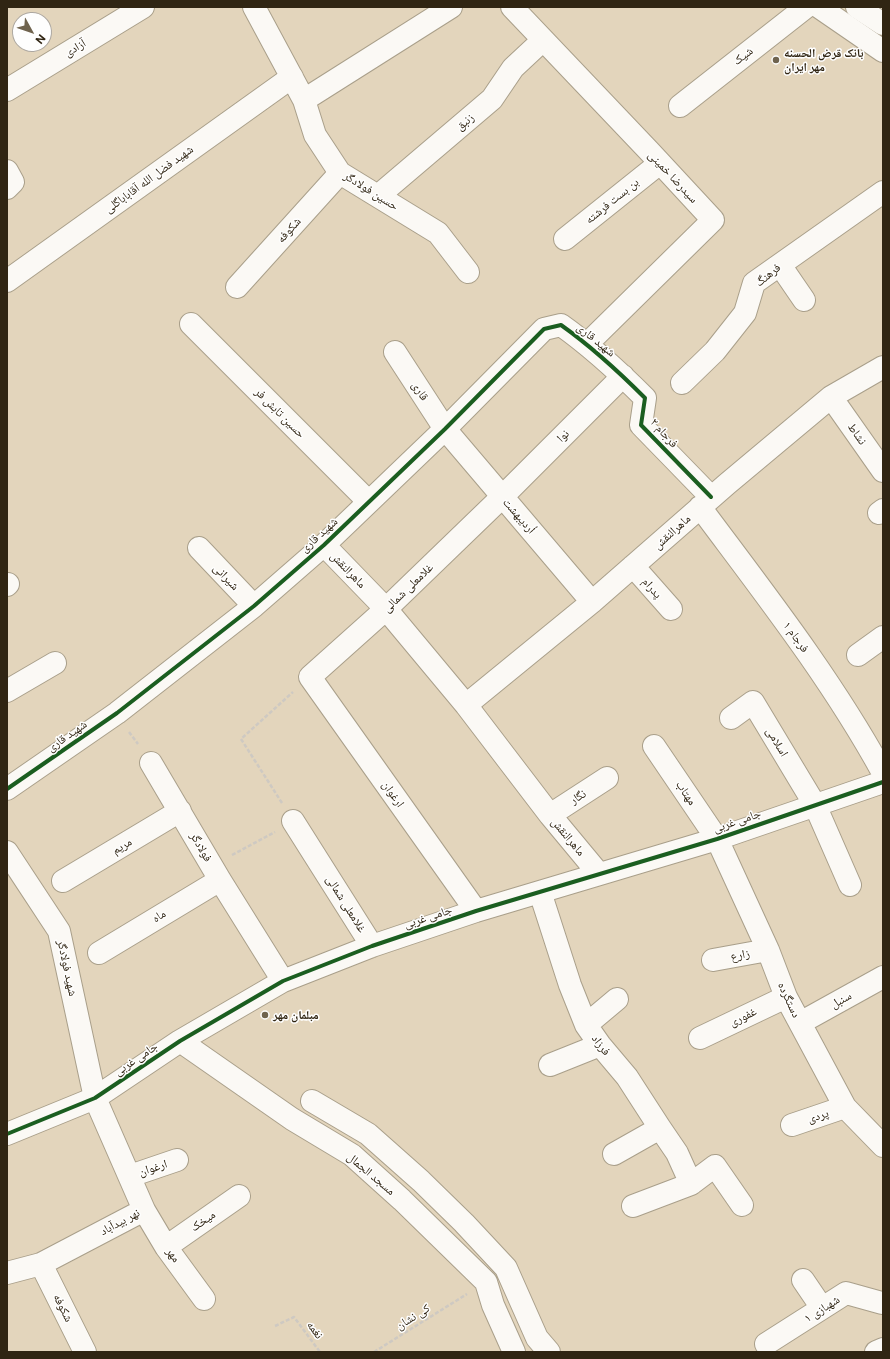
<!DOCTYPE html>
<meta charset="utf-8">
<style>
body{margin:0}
#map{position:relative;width:890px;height:1359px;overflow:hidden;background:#e3d5bc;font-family:"Public Sans",sans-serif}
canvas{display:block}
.frame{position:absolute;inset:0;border:8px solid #302513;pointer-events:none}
.north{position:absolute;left:12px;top:12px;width:40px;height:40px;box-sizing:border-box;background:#fefefe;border:1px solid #aca7a0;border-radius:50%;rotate:130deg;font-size:11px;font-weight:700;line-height:16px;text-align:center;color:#302513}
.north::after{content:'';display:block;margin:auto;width:14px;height:18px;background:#6f634e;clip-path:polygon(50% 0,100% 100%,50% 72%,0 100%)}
</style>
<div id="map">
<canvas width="890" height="1359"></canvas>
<div class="frame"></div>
<div class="north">N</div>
</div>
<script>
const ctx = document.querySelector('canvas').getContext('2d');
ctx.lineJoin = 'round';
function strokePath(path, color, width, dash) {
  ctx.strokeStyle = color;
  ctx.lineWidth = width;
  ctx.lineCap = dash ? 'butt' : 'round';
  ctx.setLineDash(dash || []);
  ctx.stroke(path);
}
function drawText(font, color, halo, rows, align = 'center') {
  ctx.font = font + ' "Public Sans","Noto Naskh Arabic",sans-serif';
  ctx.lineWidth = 3;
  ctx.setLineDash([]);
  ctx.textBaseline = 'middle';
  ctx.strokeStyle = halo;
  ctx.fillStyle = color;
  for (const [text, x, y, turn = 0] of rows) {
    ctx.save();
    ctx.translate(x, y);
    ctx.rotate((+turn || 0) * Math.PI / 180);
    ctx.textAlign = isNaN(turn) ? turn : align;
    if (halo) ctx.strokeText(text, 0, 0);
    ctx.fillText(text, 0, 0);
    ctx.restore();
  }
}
const path = new Path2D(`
 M129,732L138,744
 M282,803L241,739L293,692
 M232,855L275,832
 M275,1326L294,1317L320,1352
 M374,1352L467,1294`);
const minor = new Path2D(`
 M254,7L304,100L315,135L340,173L438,233L468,272
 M512,7L650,152L713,220L587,344
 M857,7L883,24
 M7,90L143,7
 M304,100L451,7
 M680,106L806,7
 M7,171L13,182L7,188
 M378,196L492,99L513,68L543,40
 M565,239L660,163
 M780,265L804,300
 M7,281L292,77
 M237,287L340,173
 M191,324L369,502
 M395,352L445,429L592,602
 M682,383L715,351L745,313L754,283L883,192
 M831,397L883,471
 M700,507C764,593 831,678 883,773
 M879,513L883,510
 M324,545L386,609L466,705L550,815L599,874
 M199,548L254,606
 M633,566L671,609
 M7,585L8,584
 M858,655L883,637
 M7,691L55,663
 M466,705L592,602L727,484L831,397L883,367
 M731,718L753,702L815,805L850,885
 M654,746L717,839L768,950L786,997L845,1107L883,1146
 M151,763L220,880L283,981
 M7,789L117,713L254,606L324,545L445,429L544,329L561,325C592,347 619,372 645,398L641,425L711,497
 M550,815L607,778
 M293,821L372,946
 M7,852L59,931L95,1098L144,1210L41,1264L7,1273
 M63,881L180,811
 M540,892L570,985L586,1025L600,1045L627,1077L660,1128L677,1153L691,1184
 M476,911L310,677L386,609L502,497L623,376
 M99,953L220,880
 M713,960L768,950
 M800,1023L883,977
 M586,1025L617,999
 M700,1038L786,997
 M180,1041L292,1119L352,1155L402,1200L486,1282L493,1305L514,1352
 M550,1065L600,1045
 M312,1101L368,1134L421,1181L464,1223L506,1268L537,1338L549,1352
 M792,1125L845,1107
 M7,1134L95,1098L180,1041L283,981L372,946L476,911L717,839L883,782
 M614,1154L660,1128
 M130,1176L177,1160
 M633,1206L691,1184L715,1166L742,1205
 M144,1210L166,1247L204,1299
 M166,1247L239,1196
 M41,1264L85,1352
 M803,1280L822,1308
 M766,1344L846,1293L882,1303
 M876,1352L883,1349`);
const major = new Path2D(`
 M819,7L883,51`);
const cycleway = new Path2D(`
 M7,789L117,713L254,606L324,545L445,429L544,329L561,325C592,347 619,372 645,398L641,425L711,497
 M7,1134L95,1098L180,1041L283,981L372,946L476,911L717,839L883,782`);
const markers = [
 [776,60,4,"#6f634e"],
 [265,1015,4,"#6f634e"]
];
const streetNames = [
 ["آزادی",75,48,-31],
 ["شیک",743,56,-38],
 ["زنبق",465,122,-40],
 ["سیدرضا خمینی",673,177,47],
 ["شهید فضل الله آقاباباگلی",149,179,-36],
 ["حسین فولادگر",371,191,32],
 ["بن بست فرشته",612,201,-39],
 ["شکوفه",289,230,-48],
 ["فرهنگ",768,275,-39],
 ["شهید قاری",596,340,39],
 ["قاری",420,391,57],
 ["حسین تابش فر",280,413,45],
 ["فرجام ۲",664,433,48],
 ["نشاط",857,434,55],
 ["نوا",563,436,-45],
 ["اُردیبهشت",519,516,49],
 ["ماهرالنقش",672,532,-42],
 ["شهید قاری",319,535,-42],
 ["ماهرالنقش",348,570,46],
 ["شیرانی",226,577,46],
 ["غلامعلی شمالی",408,588,-44],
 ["پدرام",652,588,49],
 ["فرجام ۱",796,637,54],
 ["شهید قاری",67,736,-35],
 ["اسلامی",777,742,59],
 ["مهتاب",686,793,56],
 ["ارغوان",393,794,55],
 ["نگار",578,797,-33],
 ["جامی غربی",737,821,-19],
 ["ماهرالنقش",568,837,50],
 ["مریم",122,846,-31],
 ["فولادگر",201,847,60],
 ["غلامعلی شمالی",346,904,58],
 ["ماه",159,916,-31],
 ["جامی غربی",428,917,-18],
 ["زارع",740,955,-11],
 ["شهید فولادگر",67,968,78],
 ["دستگرده",789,1000,65],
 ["سنبل",841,1000,-29],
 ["غفوری",743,1017,-26],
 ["فرزاد",601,1045,53],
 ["جامی غربی",136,1059,-34],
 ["پردی",818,1116,-18],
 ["ارغوان",153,1168,-18],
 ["مسجد الجمال",371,1174,40],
 ["میخک",203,1221,-35],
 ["نهر بیدآباد",120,1222,-28],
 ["مهر",173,1255,54],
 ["شکوفه",63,1308,64],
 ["شهبازی ۱",822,1309,-33],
 ["کی نشان",413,1317,-32],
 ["نغمه",315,1330,54]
];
const poiNames = [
 ["بانک قرض الحسنه",784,53],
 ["مهر ایران",784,67],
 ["مبلمان مهر",273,1015]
];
strokePath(minor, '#a99f8a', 24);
strokePath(major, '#a99f8a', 24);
strokePath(path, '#cec9c2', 2.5, [4, 2]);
strokePath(minor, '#fbf9f5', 22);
strokePath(major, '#fbf9f5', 22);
strokePath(cycleway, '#1b5e20', 4);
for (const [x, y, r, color] of markers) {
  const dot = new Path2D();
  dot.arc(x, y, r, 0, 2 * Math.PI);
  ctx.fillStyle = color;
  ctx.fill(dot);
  strokePath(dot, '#fefefe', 1.5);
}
drawText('12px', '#302513', '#fefefe', streetNames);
drawText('bold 12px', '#302513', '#fefefe', poiNames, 'left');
</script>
